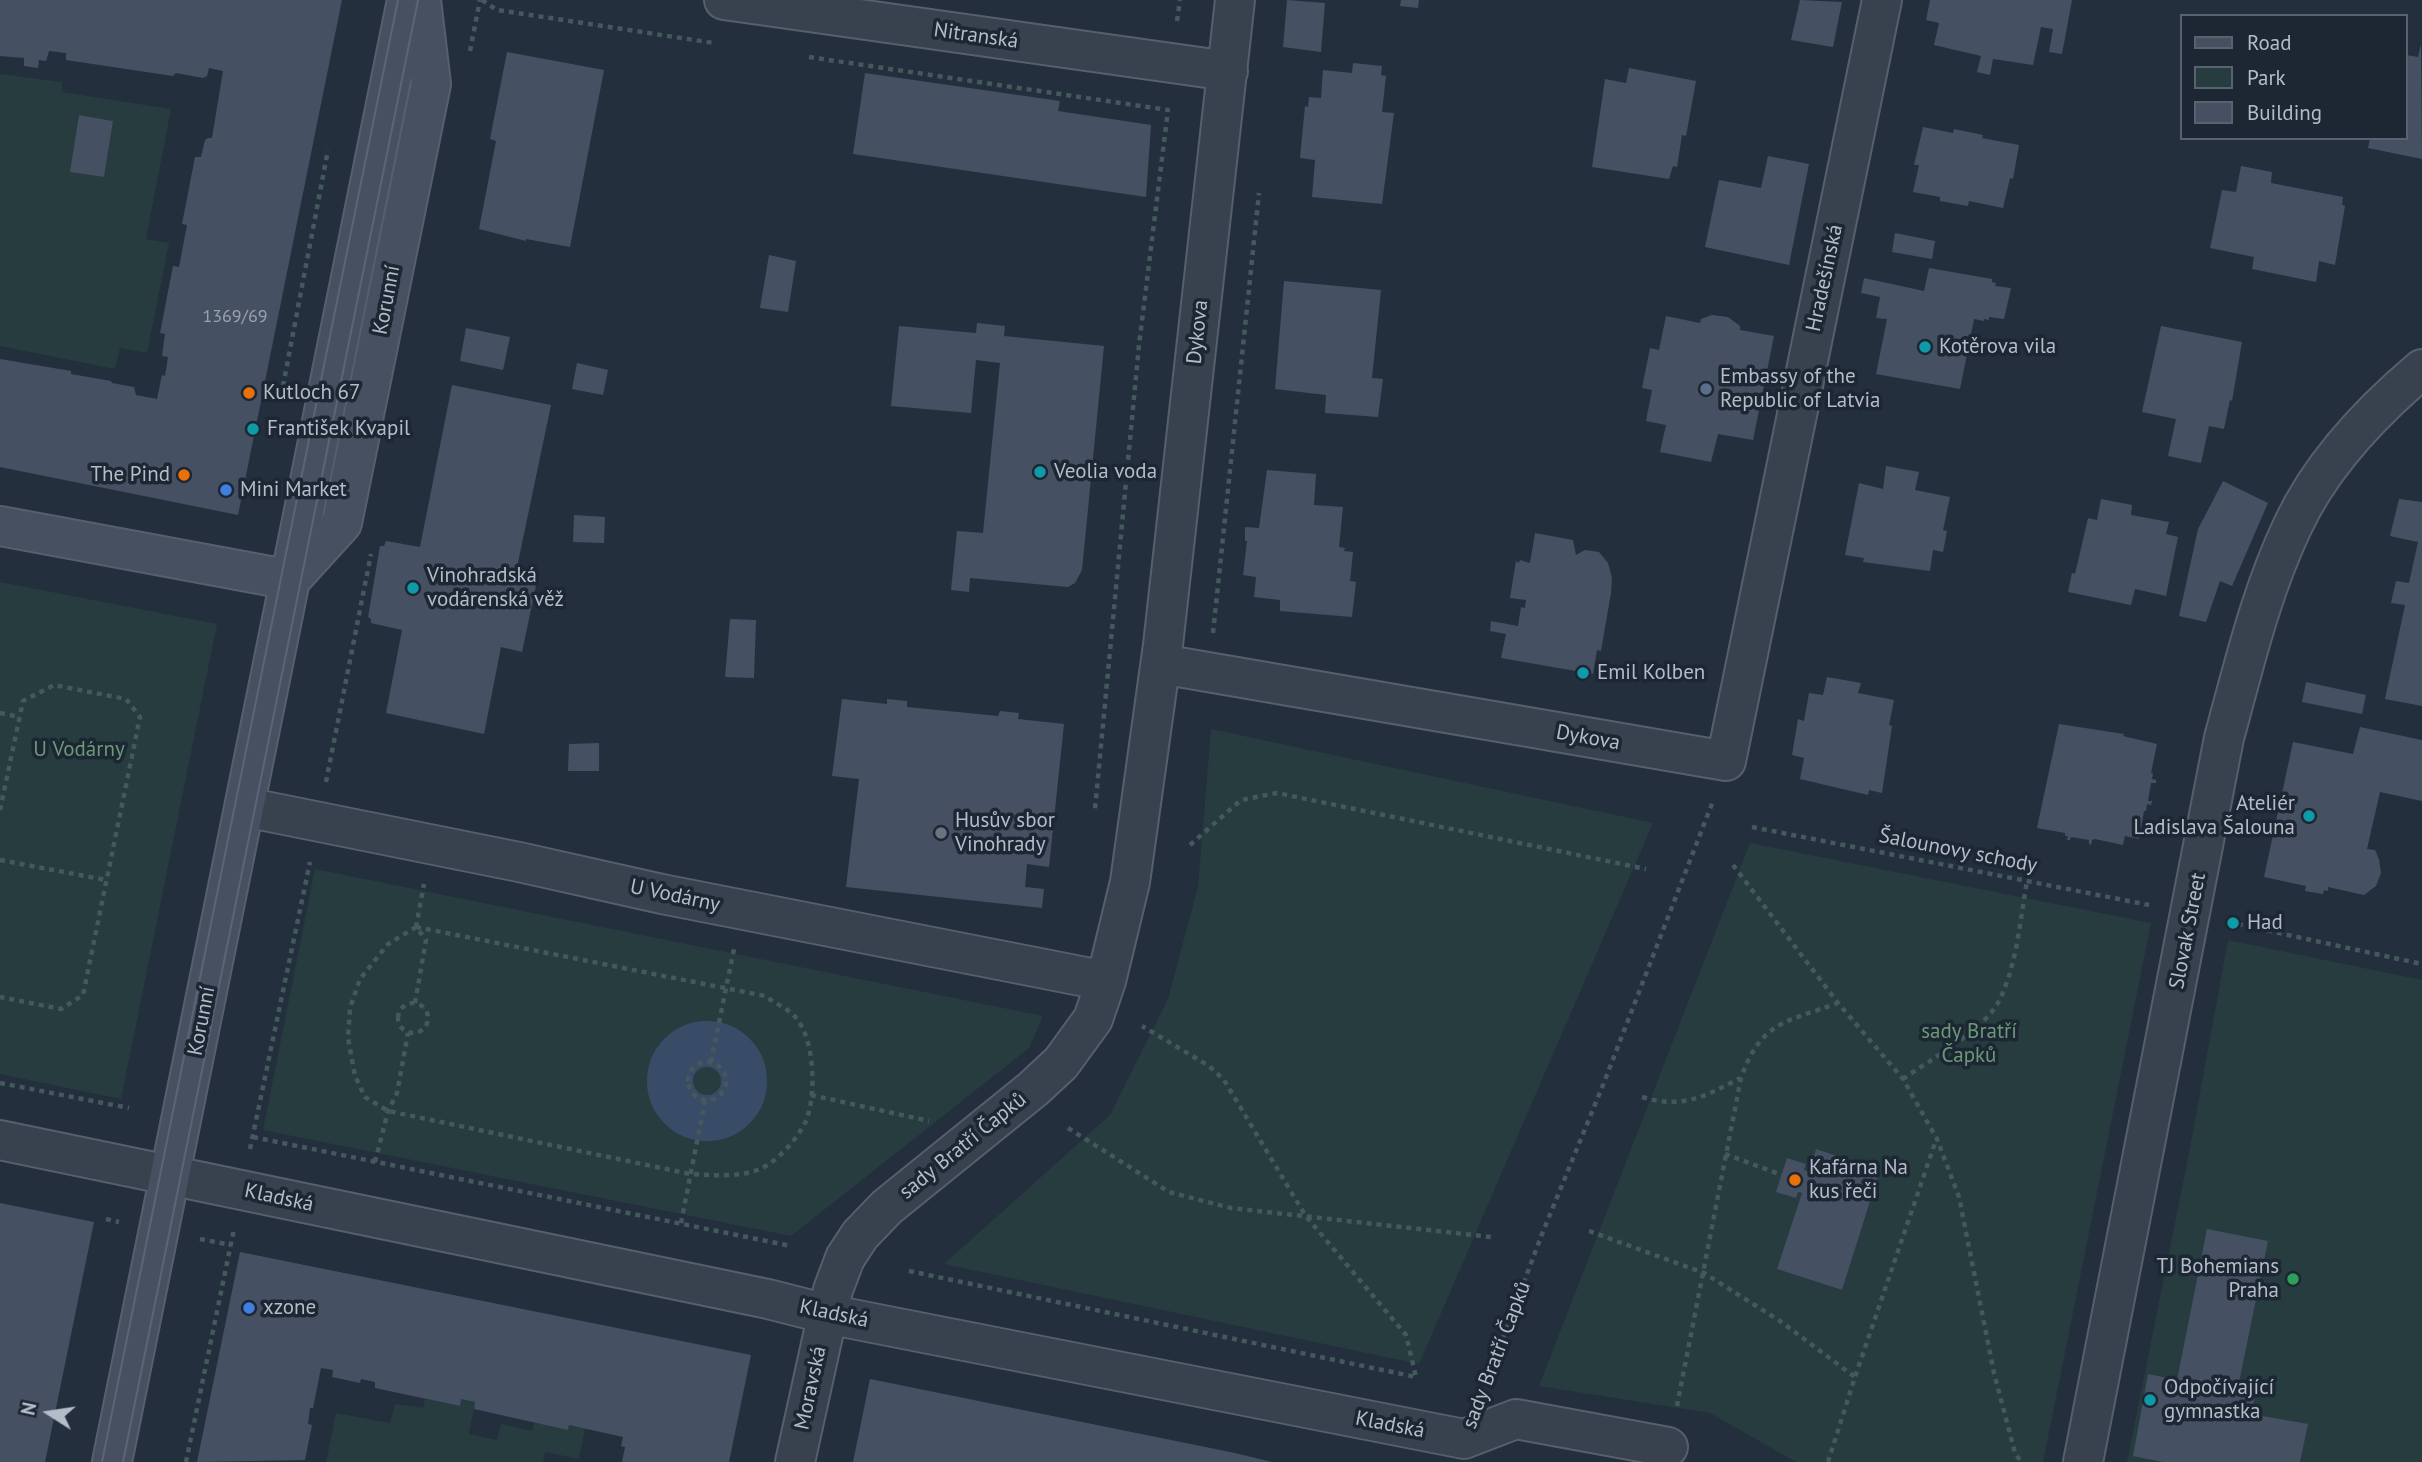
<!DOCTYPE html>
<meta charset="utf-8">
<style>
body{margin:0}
#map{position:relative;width:2422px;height:1462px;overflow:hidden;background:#242f3e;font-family:"PT Sans",sans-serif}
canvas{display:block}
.legend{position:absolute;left:2180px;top:14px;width:228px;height:126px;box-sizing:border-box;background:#1d2633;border:2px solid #59626f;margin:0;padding:9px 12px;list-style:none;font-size:21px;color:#b4bcc9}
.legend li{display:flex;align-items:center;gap:14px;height:35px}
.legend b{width:35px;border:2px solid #59626f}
.north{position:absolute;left:14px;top:1378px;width:70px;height:70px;-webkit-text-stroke:5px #1d2633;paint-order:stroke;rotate:282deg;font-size:19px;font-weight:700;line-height:28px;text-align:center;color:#b4bcc9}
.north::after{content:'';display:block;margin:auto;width:24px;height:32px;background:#b4bcc9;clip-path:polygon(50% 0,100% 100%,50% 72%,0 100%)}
</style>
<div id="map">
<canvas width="2422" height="1462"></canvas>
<ul class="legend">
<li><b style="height:9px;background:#465061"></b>Road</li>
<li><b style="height:19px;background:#263c3f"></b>Park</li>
<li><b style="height:19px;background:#455162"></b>Building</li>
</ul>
<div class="north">N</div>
</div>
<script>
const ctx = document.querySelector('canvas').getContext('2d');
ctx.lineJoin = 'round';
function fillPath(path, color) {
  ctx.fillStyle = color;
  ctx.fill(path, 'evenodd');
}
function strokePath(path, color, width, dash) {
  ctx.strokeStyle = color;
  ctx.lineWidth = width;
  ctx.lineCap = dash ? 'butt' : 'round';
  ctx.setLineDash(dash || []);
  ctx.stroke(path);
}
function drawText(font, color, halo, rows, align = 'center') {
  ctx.font = font + ' "PT Sans",sans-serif';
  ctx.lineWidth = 7;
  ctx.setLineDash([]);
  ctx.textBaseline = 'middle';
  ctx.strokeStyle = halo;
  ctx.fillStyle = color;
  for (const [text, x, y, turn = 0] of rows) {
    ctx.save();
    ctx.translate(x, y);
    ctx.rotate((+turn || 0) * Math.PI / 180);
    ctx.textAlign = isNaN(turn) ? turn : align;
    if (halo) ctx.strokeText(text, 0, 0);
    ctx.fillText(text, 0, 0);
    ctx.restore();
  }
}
const green = new Path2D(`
 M0,74L62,82V92L171,109L146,239L169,243L147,353L120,348L115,369L0,346ZM79,115L113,121L104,177L71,172Z
 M0,582L217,624L121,1099L0,1074Z
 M1211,729L1653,823L1419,1364L944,1264L1110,1115L1168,999L1198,887Z
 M1750,843L2151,923L2043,1462H1796L1710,1413L1539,1386ZM1816,1149L1880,1170L1842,1290L1778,1269L1802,1193L1798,1192L1788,1158L1806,1164L1804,1170L1809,1171Z
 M315,869L1043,1016L1029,1048L791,1236L263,1130Z
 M2228,940L2422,980V1462H2127L2189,1153Z
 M425,1399L459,1406L461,1399L475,1402L469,1434L497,1440L501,1424L532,1431L535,1422L568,1429L569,1425L585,1428L579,1459L545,1452L543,1462H326L336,1413L390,1423L395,1404L423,1408Z`);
const canal = new Path2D(`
 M670 1081a37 37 0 1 1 74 0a37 37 0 1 1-74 0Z`);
const building = new Path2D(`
 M0,0H342L238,515L0,467V359L71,371V374L111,381L112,383L134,387L136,395L157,399L162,375L165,376L168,357L162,356L165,334L160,333L173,266L179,267L187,225L182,224L195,157H201L205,140L208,138H212L223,71L209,68L207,76L203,78L176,73L173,76L66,60V53L49,51L46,61L39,60L38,68L24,66V58L0,56Z
 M1287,0L1325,3L1321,52L1283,47Z
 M1401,0H1419L1418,8L1400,6Z
 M1800,0L1842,2L1833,47L1791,40Z
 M1930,0H2072L2062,54L2049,52L2053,29L2041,27L2033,65L1993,59L1990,75L1977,72L1981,56L1934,45L1939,23L1926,20Z
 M2421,44L2422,159L2368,148L2370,138H2406V55L2418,57Z
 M507,52L604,70L570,247L526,239V241L479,229L496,141L490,139Z
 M1353,63L1382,66L1381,75L1386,76L1382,112L1394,113L1382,204L1312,197L1315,160L1300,158L1305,106L1308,107L1309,97L1321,98L1323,70L1352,73Z
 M1629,68L1696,81L1686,136L1682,135L1677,167L1673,166L1669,179L1592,167L1605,79L1626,83Z
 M865,73L1060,101L1058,111L1151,125L1146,197L853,154Z
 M79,115L113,121L104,177L70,172Z
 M1923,127L1953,133L1954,129L1983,135L1982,138L2019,145L2013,179L2010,178L2003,208L1969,201L1968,206L1940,201V197L1913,192L1919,165H1914Z
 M1768,156L1809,164L1789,265L1705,247L1719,180L1761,188Z
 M2241,166L2272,172L2271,183L2343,197L2342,205L2345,206L2335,265L2319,261L2316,282L2252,269L2254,257L2210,248L2222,190L2236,192Z
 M1895,233L1935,241L1932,259L1892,252Z
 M769,255L796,261L788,312L760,308Z
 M1929,268L1992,279V282L1996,283L1995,286L2011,288L2004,319L1989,317V320L1984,319V321L1974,319L1960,389L1876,374L1887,319L1876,318L1880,297L1861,293L1864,278L1924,291Z
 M1284,281L1381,290L1372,378L1383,379L1378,417L1325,413L1326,395L1275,389Z
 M1712,315L1728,317L1740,326V330L1774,336L1753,440L1718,434L1711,462L1660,452L1666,425L1646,421L1652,390L1642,388L1650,348L1659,350L1666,316L1700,323L1701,319Z
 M977,323L1005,326L1004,336L1104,346L1082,570L1075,583L1068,587L970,578L969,592L951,590L957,531L983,533L1000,363L976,360L971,413L891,406L899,326L976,333Z
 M2161,326L2242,342L2232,401L2230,400L2224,429L2209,426L2201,463L2168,456L2176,419L2142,412Z
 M466,328L510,337L503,370L460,361Z
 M577,363L608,370L603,395L572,389Z
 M452,385L551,405L516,572L538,576L522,652L501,647L484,734L386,713L402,630L371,623V619L368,617L380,546H384L386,541L420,547Z
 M1886,466L1919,472L1915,490L1950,497L1943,530L1947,531L1943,552L1933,550L1930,571L1863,562L1864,558L1845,555L1859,483L1883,489Z
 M1267,470L1316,474L1314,505L1343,507L1339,547L1345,548L1344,551L1353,552L1350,581L1356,582L1352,617L1280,611V600L1254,597L1256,577L1243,575L1247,541H1245V527L1259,528Z
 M2223,481L2268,503L2232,586L2220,581L2206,622L2179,616L2198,529Z
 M2101,499L2132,505L2131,515L2169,522L2166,534L2178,537L2166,596L2135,589L2131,605L2068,592L2072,573L2075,574L2088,518L2097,520Z
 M2399,499L2422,502V706L2385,699L2405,605L2391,603L2396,581L2409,583L2418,542L2390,536Z
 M574,515L605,517L604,543L573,542Z
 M1535,533L1573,540L1576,555L1585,550L1599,552L1608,563L1612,578L1611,593L1601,651L1597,650L1593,674L1501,658L1506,634L1490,631L1491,621L1518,626L1521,607L1525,608L1526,600L1510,598L1516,561L1519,563L1520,560L1530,563Z
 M730,619L756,620L754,678L725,677Z
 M1827,677L1861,683L1858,693L1894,700L1889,725L1892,726L1882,793L1869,790L1868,795L1800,779L1804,758L1792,755L1798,719L1804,721L1809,693L1823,695Z
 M2306,682L2366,695L2362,714L2302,702Z
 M842,699L887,704V699L907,701V707L998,716L1000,711L1019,713L1018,719L1064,724L1049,867L1027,864L1025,887L1044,889L1042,908L846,887L859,779L832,776Z
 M2059,724L2124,734L2123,736L2157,744L2151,773H2153L2152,779L2156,780V783H2151L2148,801H2152L2151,805L2147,804L2146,811H2144L2139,839L2125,836L2123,845L2095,839L2092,840L2091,845L2089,844V840L2071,837L2070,840H2067L2068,836H2065V833L2037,828Z
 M2360,727L2422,740V801L2380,792L2367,849L2375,850L2379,859L2381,873L2376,886L2364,895L2328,887V891L2324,890L2323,894L2305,891L2306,886L2264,877L2293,742L2353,754Z
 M599,743V771H568L569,744Z
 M1816,1149L1880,1170L1842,1290L1777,1269L1802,1193L1798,1192L1796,1198L1776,1192L1787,1158L1806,1164L1804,1170L1809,1171Z
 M0,1203L94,1222L45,1462H0Z
 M2207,1229L2268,1241L2237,1392L2255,1396L2251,1414L2308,1424L2300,1462H2163L2133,1456L2148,1374L2177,1380Z
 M240,1252L751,1355L729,1462H622L625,1447L621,1446L623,1437L569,1425L568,1430L474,1409L475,1402L461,1399L460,1406L375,1388V1382L361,1379L360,1383L332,1377L333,1370L321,1368L313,1408H310L308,1424L312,1425L305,1460L197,1462Z
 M870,1379L1235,1453L1272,1462H853Z`);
const path = new Path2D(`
 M482,0L497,10L714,43
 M1177,21L1180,0
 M470,51L480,0
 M809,57L1168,110L1139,345L1095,809
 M283,386L328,150
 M1213,633L1259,193
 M0,713L20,717
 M326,782L371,554
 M0,810L23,701L54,685L126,699L140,717L83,995L61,1009L0,997
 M1752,827L2149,905
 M1190,845L1241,800L1277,793L1646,869
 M0,860L106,880
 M1733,865L1838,1003L1903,1079L1937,1139L1959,1197L1994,1373L2015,1453L2021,1462
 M2228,922L2422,964
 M416,927L765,996C774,1003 789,1009 796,1018C815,1040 817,1097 805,1123C796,1140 778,1161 760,1169C738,1178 712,1175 690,1174L388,1111L365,1097L355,1076L348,1038L350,1008L360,979L388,944Z
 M398 1018a15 15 0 1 1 30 0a15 15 0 1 1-30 0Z
 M415,1003L426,940L416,927L424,884
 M688 1081a19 19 0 1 1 38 0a19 19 0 1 1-38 0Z
 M711,1062L734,949
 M1903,1079C1930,1060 1985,1029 1999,1001C2017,965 2020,920 2027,881
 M0,1083L129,1108
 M811,1095L929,1121
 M1642,1097C1681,1109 1705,1097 1740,1078
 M1068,1128L1169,1192L1231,1208L1491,1237
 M253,1137L791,1246
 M250,1149L310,862
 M1725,1154L1782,1175
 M375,1162L388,1111L397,1093L408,1033
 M106,1219L119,1222
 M681,1223L705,1101
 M1589,1231L1704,1273L1780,1321L1855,1377
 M200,1239L231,1245
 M909,1271L1416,1377L1406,1335L1305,1215L1224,1080L1209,1066L1142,1026
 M1485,1386L1542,1234L1603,1085L1713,801
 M1677,1406L1741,1078C1761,1021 1786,1022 1838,1003
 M186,1462L234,1229
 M1828,1462L1855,1377L1936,1140`);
const street = new Path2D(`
 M724,0L1228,71
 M1161,664L1726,761L1882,0
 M245,807L519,862L662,894L1106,981
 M0,1140L768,1299L827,1314L1464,1439L1516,1419L1668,1447
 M795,1462L833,1290L845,1258L860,1235L887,1207L1033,1089L1061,1063L1093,1019L1106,981L1130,882L1163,645L1235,0
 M2083,1462L2224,738C2244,665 2261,592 2293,525C2322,463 2371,412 2422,369`);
const secondary = new Path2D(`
 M0,526L291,580
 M292,578L342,523L431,84L421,0
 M112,1462L407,0`);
const tram = new Path2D(`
 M102,1462L398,0
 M123,1462L418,0`);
const markers = [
 [1925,347,7,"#0f9aa8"],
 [1706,389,7,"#5c6f8a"],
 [249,393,7,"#e8710a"],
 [253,429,7,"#0f9aa8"],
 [1040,472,7,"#0f9aa8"],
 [184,475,7,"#e8710a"],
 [226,490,7,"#3f7fe0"],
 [413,588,7,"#0f9aa8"],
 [1583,673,7,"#0f9aa8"],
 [2309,816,7,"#0f9aa8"],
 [941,833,7,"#6b7280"],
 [2233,923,7,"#0f9aa8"],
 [1795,1180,7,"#e8710a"],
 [2293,1279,7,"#2e9e5b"],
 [249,1308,7,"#3f7fe0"],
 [2150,1400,7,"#0f9aa8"]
];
const numberNames = [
 ["1369/69",235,317]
];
const streetNames = [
 ["Nitranská",976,36,8],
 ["Hradešínská",1825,278,-78],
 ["Korunní",387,300,-79],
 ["Dykova",1198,332,-84],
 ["Dykova",1588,738,10],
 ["Šalounovy schody",1958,851,11],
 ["U Vodárny",675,896,12],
 ["Slovak Street",2188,931,-79],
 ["Korunní",202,1021,-79],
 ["sady Bratří Čapků",963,1146,-39],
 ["Kladská",279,1198,12],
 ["Kladská",834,1314,12],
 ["sady Bratří Čapků",1497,1355,-69],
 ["Moravská",811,1388,-78],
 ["Kladská",1390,1425,11]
];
const poiNames = [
 ["Kotěrova vila",1939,347],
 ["Embassy of the",1720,377],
 ["Republic of Latvia",1720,401],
 ["Kutloch 67",263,393],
 ["František Kvapil",267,429],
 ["Veolia voda",1054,472],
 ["The Pind",170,475,"right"],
 ["Mini Market",240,490],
 ["Vinohradská",427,576],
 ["vodárenská věž",427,600],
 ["Emil Kolben",1597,673],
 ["Ateliér",2295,804,"right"],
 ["Ladislava Šalouna",2295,828,"right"],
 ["Husův sbor",955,821],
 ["Vinohrady",955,845],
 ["Had",2247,923],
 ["Kafárna Na",1809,1168],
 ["kus řeči",1809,1192],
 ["TJ Bohemians",2279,1267,"right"],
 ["Praha",2279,1291,"right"],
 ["xzone",263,1308],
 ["Odpočívající",2164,1388],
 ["gymnastka",2164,1412]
];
const parkNames = [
 ["U Vodárny",79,750],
 ["sady Bratří",1969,1032],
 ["Čapků",1969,1056]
];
fillPath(green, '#263c3f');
strokePath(canal, '#394c67', 46);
fillPath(building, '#455162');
strokePath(street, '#565f6c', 42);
strokePath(secondary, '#565f6c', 42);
strokePath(path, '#44595c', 4.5, [5, 5]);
strokePath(street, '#38414e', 38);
strokePath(secondary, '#465061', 38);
strokePath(tram, '#5a6575', 2);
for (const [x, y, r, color] of markers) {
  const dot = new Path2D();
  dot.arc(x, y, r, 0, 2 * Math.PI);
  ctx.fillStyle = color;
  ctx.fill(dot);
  strokePath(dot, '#1d2633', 2.5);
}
drawText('18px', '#98a1af', null, numberNames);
drawText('21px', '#b4bcc9', '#1d2633', streetNames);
drawText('21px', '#b4bcc9', '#1d2633', poiNames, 'left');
drawText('21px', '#6b9a76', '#1d2633', parkNames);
</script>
